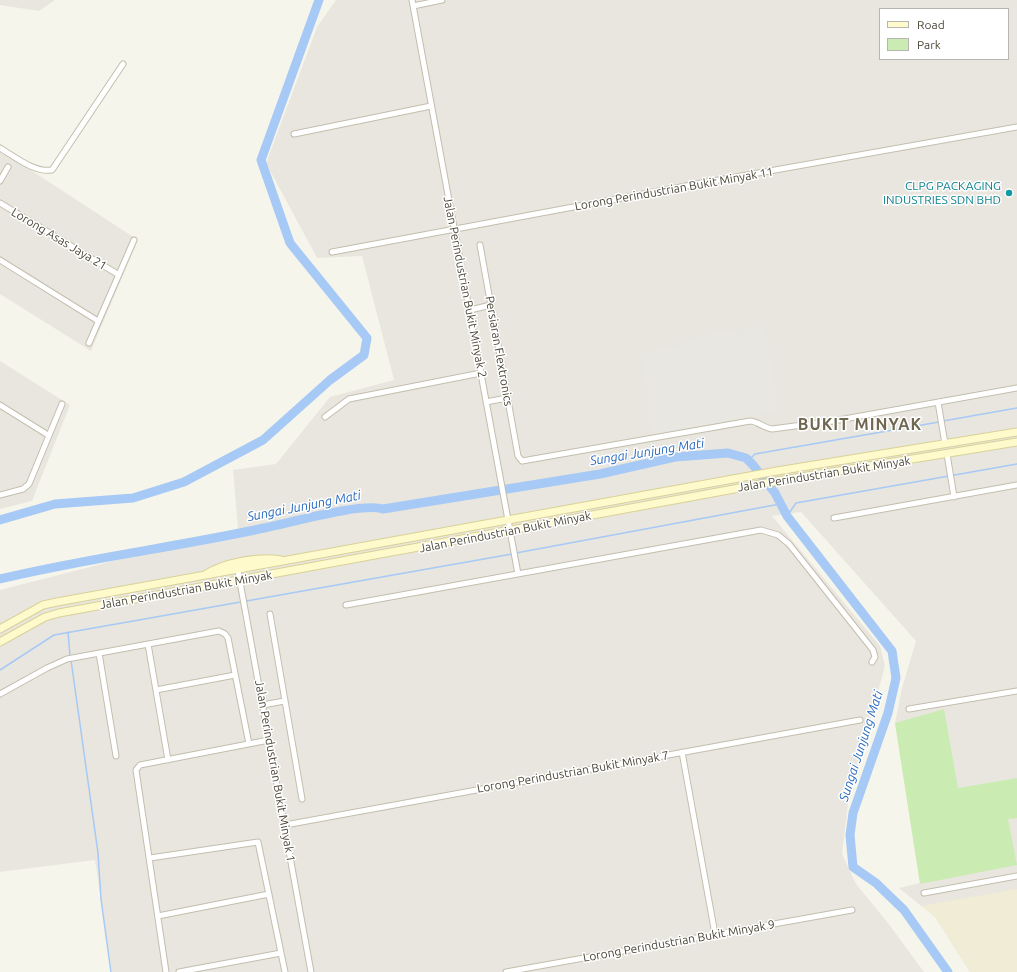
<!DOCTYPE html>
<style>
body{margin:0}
#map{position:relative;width:1017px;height:972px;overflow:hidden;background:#f6f5eb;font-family:Ubuntu,sans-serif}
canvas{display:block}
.legend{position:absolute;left:879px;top:8px;width:130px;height:52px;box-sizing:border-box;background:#fff;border:1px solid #b7b5af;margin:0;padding:5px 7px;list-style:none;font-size:12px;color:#4b4738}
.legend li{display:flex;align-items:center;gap:8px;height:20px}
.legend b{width:20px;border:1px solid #b7b5af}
</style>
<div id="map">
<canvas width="1017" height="972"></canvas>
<ul class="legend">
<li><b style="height:5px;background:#fffacc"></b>Road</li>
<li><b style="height:11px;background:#caecb2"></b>Park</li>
</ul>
</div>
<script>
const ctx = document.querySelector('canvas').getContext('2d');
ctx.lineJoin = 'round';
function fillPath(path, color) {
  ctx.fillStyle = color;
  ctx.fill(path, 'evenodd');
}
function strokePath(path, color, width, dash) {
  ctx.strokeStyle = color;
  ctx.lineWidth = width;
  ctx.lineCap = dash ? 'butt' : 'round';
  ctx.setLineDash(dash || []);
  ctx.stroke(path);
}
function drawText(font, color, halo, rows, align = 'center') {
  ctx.font = font + ' Ubuntu,sans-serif';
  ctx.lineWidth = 3;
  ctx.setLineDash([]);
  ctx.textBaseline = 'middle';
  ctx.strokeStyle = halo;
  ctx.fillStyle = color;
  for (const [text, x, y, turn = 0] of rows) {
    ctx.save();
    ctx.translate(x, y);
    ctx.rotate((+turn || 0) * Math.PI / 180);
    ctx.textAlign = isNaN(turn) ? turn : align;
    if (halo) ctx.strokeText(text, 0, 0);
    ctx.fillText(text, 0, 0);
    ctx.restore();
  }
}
const industrial = new Path2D(`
 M0,0H55L39,11L0,5Z
 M336,0H1017V972H970L935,917L899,888L920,883L895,723L902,688L916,641L801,512L772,516L880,646L885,666L848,804L842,854L856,884L888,923L924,972H112L95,860L0,872V590L238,529L233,470L276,464L330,397L394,380L362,256L317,258L266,163L317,27ZM880,9H1008V59H880Z
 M0,150L138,240L91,351L0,294Z
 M0,361L70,405L32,501L0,509Z`);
const education = new Path2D(`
 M1017,889V972H970L935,917L921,906Z`);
const green = new Path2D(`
 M944,709L958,788L1017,778V818L1008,819L1017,865L920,884L895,723Z`);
const parking = new Path2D(`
 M765,325L779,411L652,435L646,404L649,403L640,353L683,346L682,340Z`);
const stream = new Path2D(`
 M943,421L1017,408
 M749,460L755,454L939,422
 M787,516L796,503L1017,464
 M516,553L780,504
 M68,632L70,656
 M71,660L98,853L101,899L111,972
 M0,670L54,635L512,554`);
const river = new Path2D(`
 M0,520L55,504L133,498L184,482L263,440L330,380L364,355L367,338L290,243L261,160L319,0
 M0,579C87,558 177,547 264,528C289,523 363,502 383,509L600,474L675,457L728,453L746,458L753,465L775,493L787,516L892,651L896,678L888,713L853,813L850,835L853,867L876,883L904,910L948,972`);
const minor = new Path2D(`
 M412,0L518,574
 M413,6L442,0
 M294,134L431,106
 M0,148C15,157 35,173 52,170L123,64
 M0,181L8,167
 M0,203L119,275
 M480,245L518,456L522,461L750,421C757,421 764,428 772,429L833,421L1017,388
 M332,252L702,183L1017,127
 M0,260L98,321
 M470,310L491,305
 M89,343L134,240
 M486,402L507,398
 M938,402L945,444
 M0,405L48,435
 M325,417L349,399L481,373
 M947,454L954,497
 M0,495L23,489L29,484L62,404
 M834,518L1017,485
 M238,571L311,972
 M346,605L761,530L778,535L789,544L873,650L875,657L872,662
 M270,614L302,799
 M148,644L168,760
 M99,653L116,756
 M156,690L235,675
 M0,694L47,668L67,659L219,631L225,634L228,638L249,744
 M263,705L284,701
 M909,709L1017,691
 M682,752L715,934
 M285,825L860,720
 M150,858L258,842L285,972
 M924,893L1017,876
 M158,916L269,894
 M166,972L136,770L140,765L269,740
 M179,972L281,953
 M506,972L852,910`);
const secondary = new Path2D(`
 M205,575C223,563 258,556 281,560
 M0,629L43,605L57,602L777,471L1017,432
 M0,642L45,617L59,613L783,480L1017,442`);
const markers = [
 [1009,193,4,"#0f9aa8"]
];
const cultureNames = [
 ["CLPG PACKAGING",1001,186],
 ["INDUSTRIES SDN BHD",1001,200]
];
const streetNames = [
 ["Lorong Perindustrian Bukit Minyak 11",674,189,-10],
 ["Lorong Asas Jaya 21",59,239,31],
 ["Jalan Perindustrian Bukit Minyak 2",465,287,79],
 ["Persiaran Flextronics",499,351,80],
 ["Jalan Perindustrian Bukit Minyak",824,474,-9],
 ["Jalan Perindustrian Bukit Minyak",505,532,-11],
 ["Jalan Perindustrian Bukit Minyak",186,590,-10],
 ["Jalan Perindustrian Bukit Minyak 1",275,771,80],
 ["Lorong Perindustrian Bukit Minyak 7",573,772,-10],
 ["Lorong Perindustrian Bukit Minyak 9",679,941,-10]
];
const waterNames = [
 ["Sungai Junjung Mati",647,452,-9],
 ["Sungai Junjung Mati",304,506,-11],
 ["Sungai Junjung Mati",861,746,-72]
];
const districtNames = [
 ["BUKIT MINYAK",860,425]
];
fillPath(industrial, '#e9e6df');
fillPath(education, '#f0ecd5');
fillPath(green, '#caecb2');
fillPath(parking, '#e8e7e2');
strokePath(stream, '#a6c9f5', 1.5);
strokePath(river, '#a6c9f5', 9);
strokePath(minor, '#c3bead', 7);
strokePath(secondary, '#d8d199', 9);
strokePath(minor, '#fff', 5);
strokePath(secondary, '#fffacc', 7);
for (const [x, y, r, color] of markers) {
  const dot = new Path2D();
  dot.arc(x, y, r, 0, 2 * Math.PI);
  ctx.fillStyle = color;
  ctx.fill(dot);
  strokePath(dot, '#fff', 1.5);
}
drawText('12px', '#0d838f', '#fff', cultureNames, 'right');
drawText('12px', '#4b4738', '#fff', streetNames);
drawText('italic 13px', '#296abf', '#fff', waterNames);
ctx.letterSpacing = '1px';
drawText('bold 16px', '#6f674f', '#fff', districtNames);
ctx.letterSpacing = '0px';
</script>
